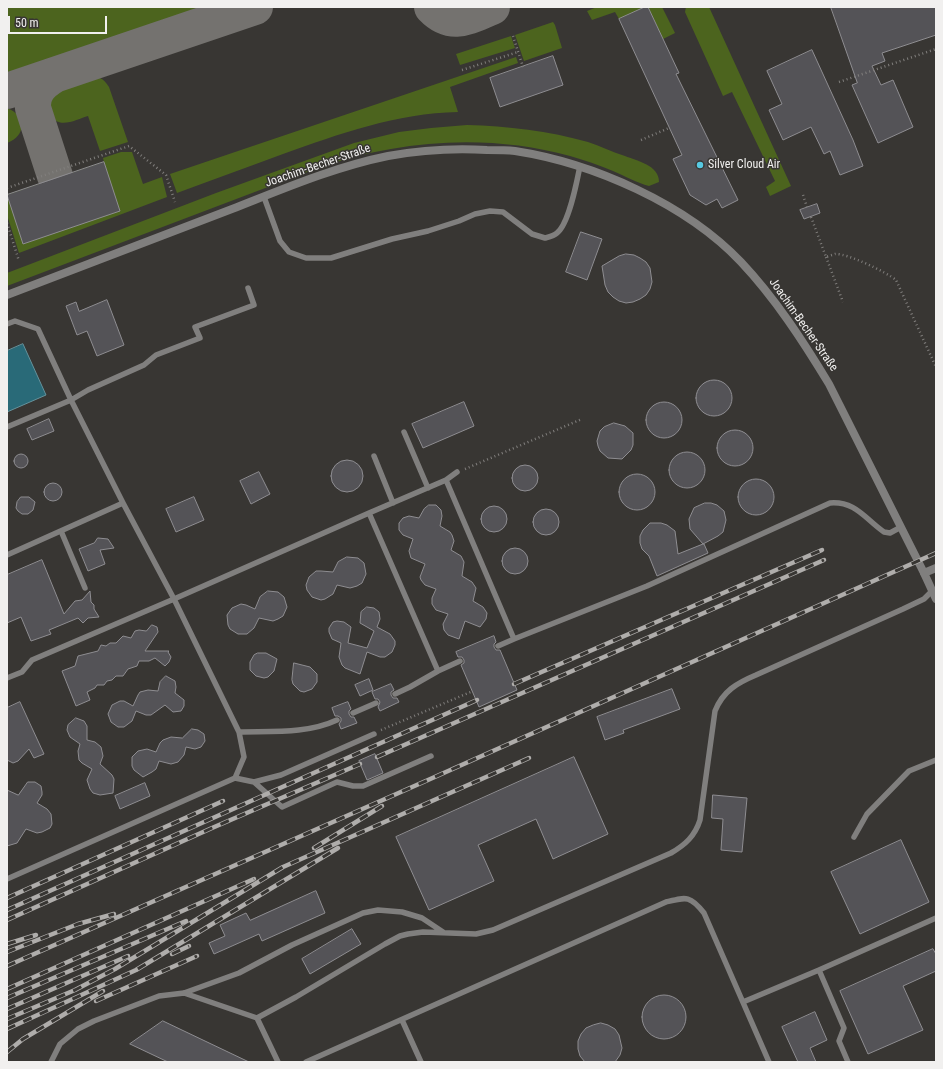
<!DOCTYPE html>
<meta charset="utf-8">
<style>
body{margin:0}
#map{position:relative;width:943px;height:1069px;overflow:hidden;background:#383633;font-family:"Roboto Condensed",sans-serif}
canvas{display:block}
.frame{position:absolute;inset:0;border:8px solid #f1f0ef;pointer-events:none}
.scale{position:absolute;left:8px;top:16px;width:99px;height:18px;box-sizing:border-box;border:2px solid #f1f0ef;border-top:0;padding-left:5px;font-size:12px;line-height:14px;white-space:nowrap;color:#f1f0ef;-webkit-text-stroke:3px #383633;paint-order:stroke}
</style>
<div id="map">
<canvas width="943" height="1069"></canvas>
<div class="frame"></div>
<div class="scale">50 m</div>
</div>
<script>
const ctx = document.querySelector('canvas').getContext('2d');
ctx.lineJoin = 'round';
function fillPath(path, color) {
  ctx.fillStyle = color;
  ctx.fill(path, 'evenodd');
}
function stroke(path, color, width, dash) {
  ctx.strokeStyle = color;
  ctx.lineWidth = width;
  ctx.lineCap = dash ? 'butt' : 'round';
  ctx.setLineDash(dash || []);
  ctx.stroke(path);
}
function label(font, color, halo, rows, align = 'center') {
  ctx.font = font + ' "Roboto Condensed",sans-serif';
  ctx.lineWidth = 3;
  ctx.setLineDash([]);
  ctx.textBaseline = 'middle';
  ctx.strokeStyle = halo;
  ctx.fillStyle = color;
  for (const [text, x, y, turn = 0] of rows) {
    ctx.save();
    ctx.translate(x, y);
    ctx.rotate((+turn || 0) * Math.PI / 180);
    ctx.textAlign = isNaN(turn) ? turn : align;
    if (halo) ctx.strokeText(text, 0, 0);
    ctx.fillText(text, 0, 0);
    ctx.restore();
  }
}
fillPath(new Path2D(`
 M7,7h214l-214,73z
 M597,7h48l-26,12 -4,-7 -23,8 -5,-9z
 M648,7h14l13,26 -12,6z
 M686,7h23l82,179 -21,10 -4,-9 9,-6 -43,-89 -9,4 -38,-84z
 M553,22l2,3 7,23 -38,13 -9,-26z
 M511,36l4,12 -55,17 -4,-11z
 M516,57l2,6 -68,24 8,25c-61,1 -119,22 -175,42 -35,13 -71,26 -106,39l-7,-19z
 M86,75c11,1 17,2 23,12l19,55 -28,9 -12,-35c-10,3 -28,13 -36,1 -3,-3 -4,-10 -6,-15 6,-17 25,-21 40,-27z
 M7,108c19,7 20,28 0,35z
 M467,125c40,1 82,6 121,17 12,4 24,10 37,14 12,5 34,9 34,26l-10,4c-12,-3 -24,-10 -36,-15 -14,-6 -29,-11 -43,-15 -83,-23 -172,-16 -252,12l-311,118v-13l209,-80 138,-50 45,-11 32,-4z
 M121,152h11l11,32 19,-7 5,20 -148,56 -12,-38v-20l97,-33 -1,-4z`), '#4c641e');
const water = new Path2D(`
 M23,344l23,51 -39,17v-61z`);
fillPath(water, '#296a78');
stroke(water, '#65929c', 1);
stroke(new Path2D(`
 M432,7c20,21 37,9 60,0
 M53,76c-13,8 -21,17 -20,32l22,68
 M7,91l248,-84`), '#74726f', 36);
const building = new Path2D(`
 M645,7h3l31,66 -3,1 62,126 -16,8 -5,-9 -11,6 -16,-10 -17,-36 9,-4 -63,-136z
 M831,7h105v28l-54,18 3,8 -13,5 9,19 12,-5 20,47 -35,16 -26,-58 5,-2z
 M812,50l41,90 10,26 -23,9 -10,-24 -6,3 -13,-27 -28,13 -14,-30 13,-6 -15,-33z
 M553,56l10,29 -63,22 -10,-29z
 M104,162l16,49 -97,33 -16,-49z
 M817,204l3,9 -16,6 -4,-9z
 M581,232l21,7 -15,41 -21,-8z
 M626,254l8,1 6,3 6,4 4,6 2,14 -2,7 -4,6 -6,4 -7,3 -7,1 -7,-2 -6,-4 -5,-5 -3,-7 -3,-19 17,-10z
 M107,300l17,45 -27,11 -10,-25 -10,4 -11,-29 10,-4 3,9z
 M696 398a18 18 0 1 1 36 0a18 18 0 1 1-36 0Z
 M646 420a18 18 0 1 1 36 0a18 18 0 1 1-36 0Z
 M464,402l10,24 -51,22 -11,-24z
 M49,419l5,12 -22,9 -5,-11z
 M614,423l11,3 8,7v12l-2,5 -9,9 -14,-1 -8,-7 -2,-5 -1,-5 3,-10 4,-4z
 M717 448a18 18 0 1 1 36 0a18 18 0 1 1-36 0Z
 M669 470a18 18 0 1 1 36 0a18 18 0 1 1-36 0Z
 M14 461a7 7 0 1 1 14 0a7 7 0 1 1-14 0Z
 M331 476a16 16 0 1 1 32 0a16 16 0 1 1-32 0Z
 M512 478a13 13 0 1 1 26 0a13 13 0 1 1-26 0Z
 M259,472l11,22 -19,10 -11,-23z
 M619 492a18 18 0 1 1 36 0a18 18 0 1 1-36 0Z
 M738 497a18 18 0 1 1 36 0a18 18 0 1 1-36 0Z
 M44 492a9 9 0 1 1 18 0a9 9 0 1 1-18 0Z
 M21,497h8l6,5 -2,8 -5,4h-6l-4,-3 -2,-3 1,-6z
 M194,497l10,23 -28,12 -10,-23z
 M705,503h6l6,2 7,6 2,9 -3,12 -5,4 -15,8h1l4,9 -51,23 -8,-20 -7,-7 -2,-6v-7l3,-6 7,-7h11l6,2 8,6 3,23 25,-10 -13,-15 -1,-10 5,-11z
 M429,505h7l5,5 1,6 -2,10 10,6 2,3 2,6 -3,9 10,6 3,6 -2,14 10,6 4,6 -3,13 10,6 4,6 -1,6 -6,8 -15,-6 -6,18 -11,-4 -4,-5 -1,-6 5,-10 -12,-4 -4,-6v-6l4,-9 -11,-4 -4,-5 -1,-3 5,-13 -14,-6 -2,-7 4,-12 -10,-4 -4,-5v-7l4,-5 6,-2 10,2 5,-9z
 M481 519a13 13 0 1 1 26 0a13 13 0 1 1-26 0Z
 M533 522a13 13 0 1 1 26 0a13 13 0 1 1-26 0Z
 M98,538l10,1 6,9 -14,2 5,14 -17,7 -9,-22 15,-6z
 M502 561a13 13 0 1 1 26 0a13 13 0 1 1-26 0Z
 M347,557l11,1 6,5 2,11 -4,9 -5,3 -7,2 -13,-3 -4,9 -8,5 -4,1 -9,-3 -5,-7 -1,-5 3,-8 7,-6h5l12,1 5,-10z
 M42,560l22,54 11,-13 7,-1 8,-9 1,11 3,3v4l5,8 -11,1 -5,5 -5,-5 -29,12 2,4 -20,7 -10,-24 -14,6v-48z
 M268,591l10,1 6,5 3,10 -4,9 -5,3 -5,2 -14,-3 -5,10 -7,6h-9l-8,-5 -2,-4 -1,-10 5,-7 9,-4 5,1 9,4 5,-12z
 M367,607l7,1 5,4 1,7 -3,8 13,7 5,7v4l-3,7 -7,5h-5l-13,-5 -7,22 -15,-6 -3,-3 -3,-8 2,-14 -9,-4 -3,-7v-4l4,-6 4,-1 7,1 7,5 -3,16 19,5 7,-17 -14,-8 1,-11z
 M152,625l5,2 1,5 -13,19h24l-1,1 3,5 -2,5 -4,4 -10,-8 -6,3h-10l-2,5 -9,3 -5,7h-7l-4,4 -5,1 -3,4h-7l-2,3 -8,4 3,8 -14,6 -14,-35 13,-5 3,-10 20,-5 3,-6 5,1 4,-3h6l7,-7 8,2 4,-7 4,-1 7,1z
 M494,636l2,6 -2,2v3l2,3h4l17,40 -38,17 -18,-42 3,-2v-3l-2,-3h-4l-2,-5z
 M258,653h8l11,6 -3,12 -6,6 -4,1 -8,-2 -6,-6v-8l4,-7z
 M294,663l16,4 7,7v8l-5,7 -8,3 -4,-1 -7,-7 -1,-4z
 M166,676l9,5 1,6 -1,6 9,7v6l-3,5 -8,1 -8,-7 -14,10h-5l-10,-4 -4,10 -8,6h-6l-7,-5 -3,-8 4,-9 8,-4h4l9,5 5,-11 2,-3 8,-2 10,1 2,-9z
 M369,679l4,11 -13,6 -5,-11z
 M391,684l3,6 -3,2v3l2,3h4l2,4 -19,9 -2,-4 2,-5 -2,-3h-3l-3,-7z
 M672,689l8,20 -57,21 1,3 -19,7 -8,-23z
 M20,702l24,52 -10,4 -5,-9 -11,12 -5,2 -6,-3v-52z
 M348,702l3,7 -2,2v3l2,3h3l3,6 -16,6 -2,-5 2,-3v-3l-3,-2h-3l-3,-8z
 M76,718l8,3 3,5v14l8,2 6,5 2,9 -3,8 12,11 2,4 -1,14 -13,2 -7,-2 -3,-4 -3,-9 5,-11 -10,-6 -3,-3 -1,-9 2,-7 -10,-7 -3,-7 1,-5z
 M192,729l6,1 6,4 1,7 -4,6 -6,2 -9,-2 -2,8 -6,7 -7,2 -12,-3 -3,8 -4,3 -9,5 -9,-7 -2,-4v-9l6,-6 9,-2 9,3 4,-9 3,-3 8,-3 11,1z
 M375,754l8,19 -16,7 -8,-19z
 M574,757l34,77 -55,25 -17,-40 -58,26 16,36 -65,29 -33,-73z
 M28,782h7l6,4 1,6v3l-5,8 10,6 4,5 1,10 -2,4 -8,4 -5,1 -11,-4 -9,14 -10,3v-56l11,5z
 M145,783l5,13 -30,13 -5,-13z
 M713,795l34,3 -5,54 -21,-2 2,-31 -11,-1z
 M901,840l28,62 -69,32 -29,-62z
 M316,891l9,22 -63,28 -3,-7 -45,20 -5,-11 16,-7 -5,-11 26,-12 4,7z
 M352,929l9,15 -51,30 -8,-15z
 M933,949l3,5v17l-33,15 20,44 -55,24 -28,-63z
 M642 1017a22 22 0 1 1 44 0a22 22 0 1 1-44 0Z
 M815,1012l12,28 -17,8 6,14h-18l-16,-35z
 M163,1021l86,41h-81l-38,-18z
 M601,1023l7,2 7,4 4,6 3,13 -2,7 -5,7h-30l-5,-6 -2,-7v-8l3,-7 5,-6 7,-3z`);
fillPath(building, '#545357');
stroke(building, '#8e8d91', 1);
stroke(new Path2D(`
 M513,36l10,31
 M462,70l56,-18
 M839,82l97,-33
 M641,140l28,-12
 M7,188l122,-42 37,29 9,27
 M803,195l4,12
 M811,217l15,40c3,-1 6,-2 9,-3 12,-1 51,18 61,26l40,87
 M7,223l12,38
 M826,257l17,45
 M465,469l117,-50
 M381,730l92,-39`), '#817f7d', 2.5, [1, 3]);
stroke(new Path2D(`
 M264,197l16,44 9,11 17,6h25l61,-19 36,-8 31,-10 16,-7 15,-3 13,1 29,22 13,4c4,-1 9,-2 12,-5 12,-9 20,-52 23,-67
 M7,324l8,-3 23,8 33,71 52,103 51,96 65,133 5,25 -9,21 -228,101
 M7,427l64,-27 17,-10 56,-25 12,-10 44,-17 -5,-11 59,-22 -6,-17
 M404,432l24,56
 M374,456l19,47
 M446,480l11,-8
 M369,513l77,-33 68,159 -16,7
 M61,531l24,57
 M7,555l116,-52
 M514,639l133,-53 183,-83c26,-2 35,16 54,29l6,1 11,-6
 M438,671l22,-10
 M7,678l15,-6 10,-12 142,-61 195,-86 69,158 -28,16 -15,7
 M353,713l23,-10
 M239,732c33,-1 68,2 98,-12
 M235,778l19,4 27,-7 93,-41
 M254,782l28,25 55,-25 16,4h10l68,-30
 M854,837l13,-23 42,-43 27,-11
 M184,993l73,25 21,44
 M743,1002l76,-32
 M257,1018l39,-21 89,-53 15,-8 8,-2 15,-2 53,2 17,-4 178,-77c14,-8 24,-17 29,-33l15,-109c8,-20 22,-28 41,-36l147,-66 21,-10 8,-8
 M402,1020l19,42
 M51,1062l9,-18 18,-15 16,-8 65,-25 25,-3 55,-20 53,-28 71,-32 15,-3 24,2 20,6 21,14
 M306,1062l360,-160c20,-5 24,-7 38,11l65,149
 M848,1062l-9,-21 5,-13 -25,-58 117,-52`), '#807f7e', 5.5);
stroke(new Path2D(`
 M7,295c75,-29 150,-58 225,-86 51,-20 102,-42 156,-53 33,-6 66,-8 99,-6 9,0 19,0 28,1 78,12 171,53 226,111 34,36 62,79 88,122l95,189`), '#807f7e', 8);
stroke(new Path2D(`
 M936,568l-12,5 12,26`), '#807f7e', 8);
const rail = new Path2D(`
 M514,684l308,-134
 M377,757l447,-197
 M314,848l68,-42
 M7,898l216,-97
 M7,910l470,-210
 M7,920l205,-92 148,-64
 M7,944l29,-9
 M7,952l71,-28 36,-10
 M172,954l17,-8
 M7,966l421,-186 508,-227
 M7,989l247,-110
 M7,998l179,-77
 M96,1001l101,-45
 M7,1009l121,-53
 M7,1019l68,-29 40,-21 168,-102 246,-109
 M7,1029l129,-59 202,-122
 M7,1052l16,-13 80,-48`);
stroke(rail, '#afadab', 4.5);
stroke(rail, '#383633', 3, [9]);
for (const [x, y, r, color] of [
 [700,165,4,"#57c9e2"]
]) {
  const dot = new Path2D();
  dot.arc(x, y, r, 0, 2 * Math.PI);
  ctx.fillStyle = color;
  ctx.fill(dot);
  stroke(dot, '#383633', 1.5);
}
label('12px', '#f1f0ef', '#383633', [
 ["Silver Cloud Air",708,165]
], 'left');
label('12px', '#f1f0ef', '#383633', [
 ["Joachim-Becher-Straße",318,166,-19],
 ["Joachim-Becher-Straße",803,325,55]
]);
</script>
